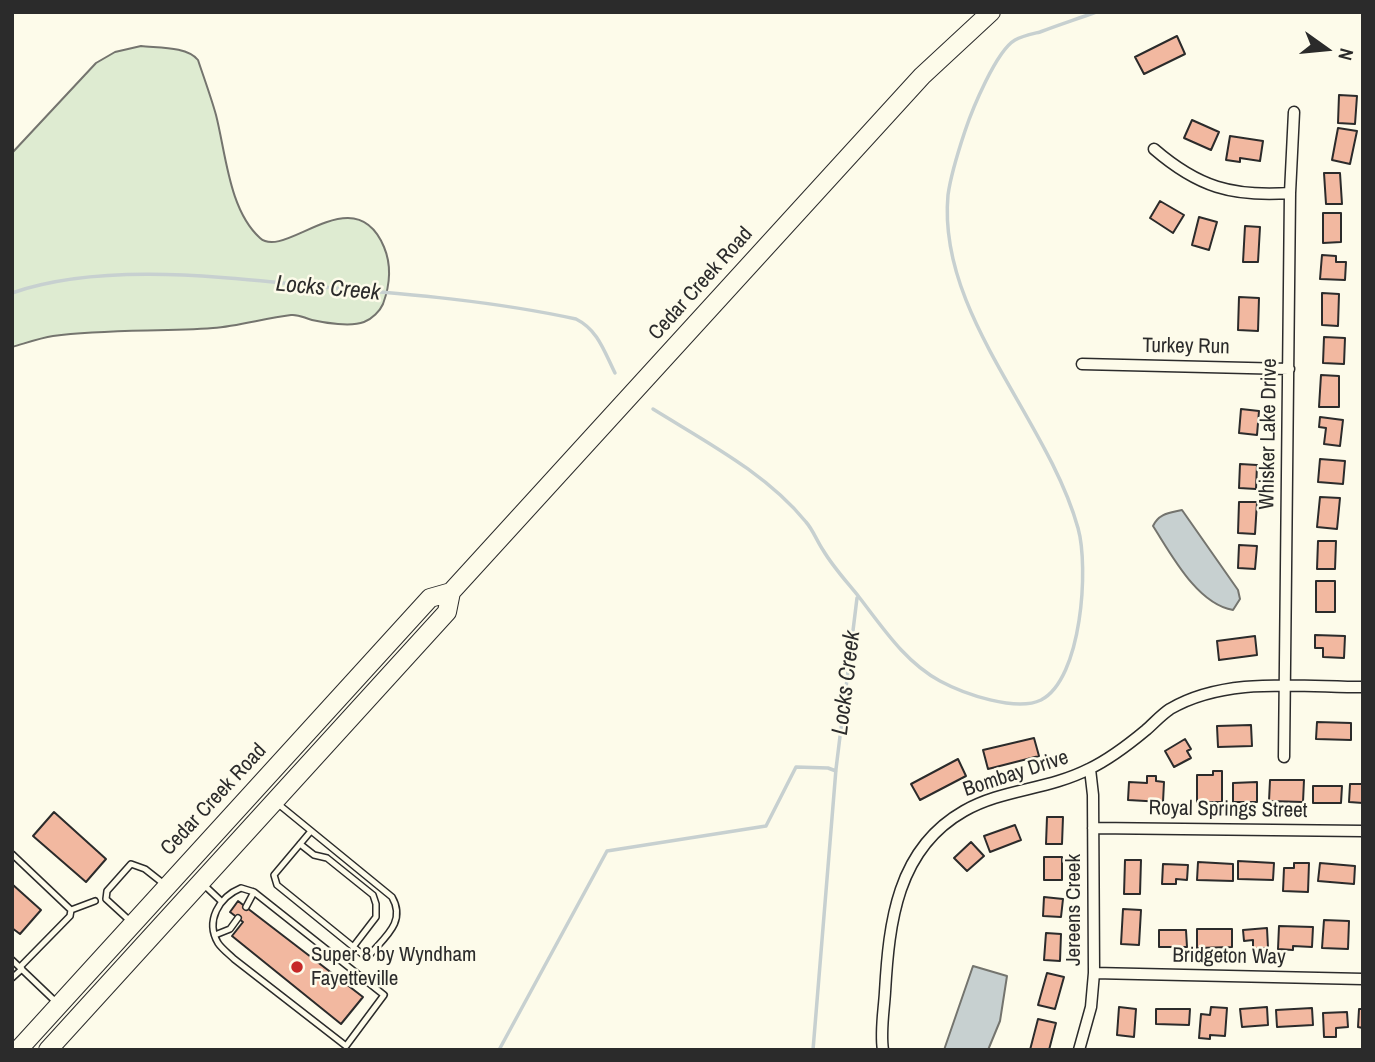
<!DOCTYPE html>
<style>
body{margin:0}
#map{position:relative;width:1375px;height:1062px;overflow:hidden;background:#fdfbea;font-family:"Archivo Narrow",sans-serif}
canvas{display:block}
.frame{position:absolute;inset:0;border:14px solid #2b2b2b;pointer-events:none}
.north{position:absolute;left:1291px;top:14px;width:70px;height:70px;-webkit-text-stroke:5px #fdfbea;paint-order:stroke;rotate:105deg;font-size:19px;font-weight:700;line-height:28px;text-align:center;color:#2b2b2b}
.north::after{content:'';display:block;margin:auto;width:24px;height:32px;background:#2b2b2b;clip-path:polygon(50% 0,100% 100%,50% 72%,0 100%)}
</style>
<div id="map">
<canvas width="1375" height="1062"></canvas>
<div class="frame"></div>
<div class="north">N</div>
</div>
<script>
const ctx = document.querySelector('canvas').getContext('2d');
ctx.lineJoin = 'round';
function fillPath(path, color) {
  ctx.fillStyle = color;
  ctx.fill(path, 'evenodd');
}
function stroke(path, color, width, dash) {
  ctx.strokeStyle = color;
  ctx.lineWidth = width;
  ctx.lineCap = dash ? 'butt' : 'round';
  ctx.setLineDash(dash || []);
  ctx.stroke(path);
}
function label(font, color, halo, rows, align = 'center') {
  ctx.font = font + ' "Archivo Narrow",sans-serif';
  ctx.lineWidth = 5;
  ctx.setLineDash([]);
  ctx.textBaseline = 'middle';
  ctx.strokeStyle = halo;
  ctx.fillStyle = color;
  for (const [text, x, y, turn = 0] of rows) {
    ctx.save();
    ctx.translate(x, y);
    ctx.rotate((+turn || 0) * Math.PI / 180);
    ctx.textAlign = isNaN(turn) ? turn : align;
    if (halo) ctx.strokeText(text, 0, 0);
    ctx.fillText(text, 0, 0);
    ctx.restore();
  }
}
const green = new Path2D(`
 M141,46c16,2 46,0 57,14 6,18 13,37 18,55 10,39 13,95 44,123 25,23 94,-62 124,9 8,19 6,38 -1,57 -3,7 -11,15 -19,18 -13,5 -39,1 -52,-2 -8,-2 -13,-6 -21,-5 -26,3 -52,11 -78,13 -53,4 -107,1 -160,8 -13,2 -27,7 -41,11v-194l84,-90 19,-11z`);
fillPath(green, '#deebd1');
stroke(green, '#74746e', 2);
const water = new Path2D(`
 M1182,510l56,80 2,9 -7,11c-36,-6 -62,-56 -80,-84 6,-13 17,-13 29,-16z
 M973,966l34,10 -7,45 -12,29h-44z`);
fillPath(water, '#c7d0d0');
stroke(water, '#74746e', 2);
stroke(new Path2D(`
 M12,293c93,-32 215,-15 311,-6 85,7 170,14 253,32 22,11 28,32 39,54
 M653,409c53,33 113,64 153,113 7,8 11,19 17,28 10,17 24,32 36,47 24,31 46,65 81,84 24,13 76,31 101,19 41,-21 48,-133 37,-172 -31,-111 -141,-214 -130,-333 3,-22 10,-43 17,-64 7,-21 31,-80 50,-91 7,-4 17,-6 25,-8 18,-7 37,-13 56,-20
 M499,1050l108,-199 159,-25 30,-59 32,1 8,3
 M813,1050l23,-281 21,-171`), '#c7d0d0', 3.5);
const building = new Path2D(`
 M1177,36l8,18 -41,20 -9,-17z
 M1339,95l18,1 -2,28 -17,-1z
 M1192,120l27,12 -8,18 -27,-12z
 M1338,128l19,3 -7,33 -18,-4z
 M1230,136l33,5 -3,20 -20,-3v4l-14,-2z
 M1324,173h16l2,31h-16z
 M1160,201l24,14 -11,18 -23,-15z
 M1323,213h18v29l-18,1z
 M1199,217l18,5 -8,28 -17,-5z
 M1245,226l15,1 -2,35h-15z
 M1322,255l14,1v6h10l-1,18 -25,-1z
 M1322,293l17,1 -1,32 -16,-1z
 M1239,297l20,1 -1,33 -20,-1z
 M1324,337l21,1 -1,26 -21,-1z
 M1321,375l18,1v31h-20z
 M1241,409l18,2 -2,24 -18,-2z
 M1320,417l23,3 -3,26 -16,-2 2,-16 -7,-1z
 M1320,459l25,2 -2,23 -25,-2z
 M1240,464l17,1 -1,24 -17,-1z
 M1320,497l20,1 -3,31 -20,-2z
 M1239,502h18l-2,32 -17,-1z
 M1318,541h18l-1,28h-18z
 M1239,545l18,1 -2,23 -17,-1z
 M1316,581h19v31h-19z
 M1315,635l30,1 -1,22 -21,-1v-9h-8z
 M1255,636l2,19 -38,5 -2,-19z
 M1317,722l34,1v17l-35,-1z
 M1251,725l1,21 -34,1 -1,-21z
 M1034,738l5,18 -51,13 -5,-19z
 M1185,739l6,10 -4,2 4,7 -17,9 -9,-16z
 M958,759l8,17 -46,24 -9,-16z
 M1213,771h9v31h-25v-27h16z
 M1147,776h9v5l8,1 -1,20 -35,-2 1,-18 18,1z
 M1270,780h34l-1,22 -34,-1z
 M1257,782v20h-24v-19z
 M1350,784h13v19l-14,-1z
 M1313,786h29l-1,17h-28z
 M54,812l52,47 -20,23 -53,-46z
 M1047,817h16l-1,27h-16z
 M1015,825l6,15 -31,12 -6,-16z
 M971,842l13,14 -17,15 -13,-13z
 M1044,857h18v23h-18z
 M1125,860h16l-1,34h-16z
 M1238,861l36,2 -1,17 -35,-1z
 M1198,862l35,2v17l-36,-1z
 M1294,863h15l-1,29 -25,-1 1,-23h10z
 M1320,863l35,3 -1,18 -36,-3z
 M1163,864l25,1 -1,15 -11,-1v5h-14z
 M12,884l29,26 -21,24 -8,-6z
 M1044,897l19,2 -2,18 -18,-1z
 M238,901l125,96 -22,27 -109,-88 11,-14 -13,-10z
 M1123,909l18,1 -2,35 -18,-1z
 M1324,920l25,1 -1,28 -26,-1z
 M1279,926l34,1 -1,20 -19,-1v4l-15,-1z
 M1267,928l1,20 -15,1v-9l-9,1 -1,-11z
 M1197,929h35v18l-35,1z
 M1159,930h27l1,17h-28z
 M1046,933l15,1 -1,27 -16,-1z
 M1047,973l17,4 -9,32 -17,-4z
 M1119,1007l17,2 -2,28 -17,-2z
 M1211,1007l16,1 -2,28 -15,-1v4l-11,-1 2,-24 9,1z
 M1267,1007l1,18 -26,2 -2,-18z
 M1312,1008l1,17 -36,2 -1,-17z
 M1156,1009h34l-1,16 -33,-1z
 M1359,1009h4v19l-5,-1z
 M1347,1012l1,15 -12,1v9h-12l-1,-24z
 M1038,1019l18,4 -7,27h-19z`);
fillPath(building, '#f2b8a0');
stroke(building, '#2b2b2b', 2);
const service = new Path2D(`
 M277,803l115,94c15,26 -9,41 -25,61l-90,-73 -3,-10 37,-44
 M300,844l14,11 13,3 46,37 3,9v13l-23,30
 M12,854l59,56 -1,6 -50,51
 M203,884l18,17
 M241,888l13,4 130,103 -38,51 -112,-87c-5,-5 -12,-10 -16,-16 -13,-22 1,-46 23,-55z
 M246,907l8,-15
 M71,910l24,-9
 M130,921l-24,-22 1,-8 24,-27 14,5 19,15
 M215,935l15,-6 8,-11
 M12,960l45,43
 M12,978l10,-9`);
const minor = new Path2D(`
 M1154,149c44,38 78,48 136,44
 M1082,364l207,5
 M1284,757l6,-564 4,-81
 M1093,828l270,3
 M1094,973l269,6
 M883,1050c-3,-18 1,-40 2,-58 4,-70 12,-143 79,-181 38,-22 84,-21 125,-42 21,-10 39,-24 57,-39 8,-7 15,-15 24,-21 56,-33 131,-22 193,-22
 M1079,1050l12,-43 3,-34 -1,-178 -3,-26`);
const primary = new Path2D(`
 M18,1050l412,-452 21,-6
 M48,1050l399,-438 4,-20 471,-516 69,-64`);
stroke(service, '#2b2b2b', 8);
stroke(minor, '#2b2b2b', 13);
stroke(primary, '#2b2b2b', 20);
stroke(service, '#fdfbea', 5);
stroke(minor, '#fdfbea', 10);
stroke(primary, '#fdfbea', 18);
for (const [x, y, r, color] of [
 [297,967,7,"#c62828"]
]) {
  const dot = new Path2D();
  dot.arc(x, y, r, 0, 2 * Math.PI);
  ctx.fillStyle = color;
  ctx.fill(dot);
  stroke(dot, '#fdfbea', 2.5);
}
label('21px', '#2b2b2b', '#fdfbea', [
 ["Cedar Creek Road",701,284,-48],
 ["Turkey Run",1186,347,1],
 ["Whisker Lake Drive",1269,434,-89],
 ["Bombay Drive",1016,774,-18],
 ["Cedar Creek Road",214,800,-47],
 ["Royal Springs Street",1228,810,1],
 ["Jereens Creek",1074,910,-90],
 ["Bridgeton Way",1229,957,1]
]);
label('21px', '#2b2b2b', '#fdfbea', [
 ["Super 8 by Wyndham",311,955],
 ["Fayetteville",311,979]
], 'left');
label('italic 23px', '#2b2b2b', '#fdfbea', [
 ["Locks Creek",328,289,5],
 ["Locks Creek",847,683,-83]
]);
</script>
